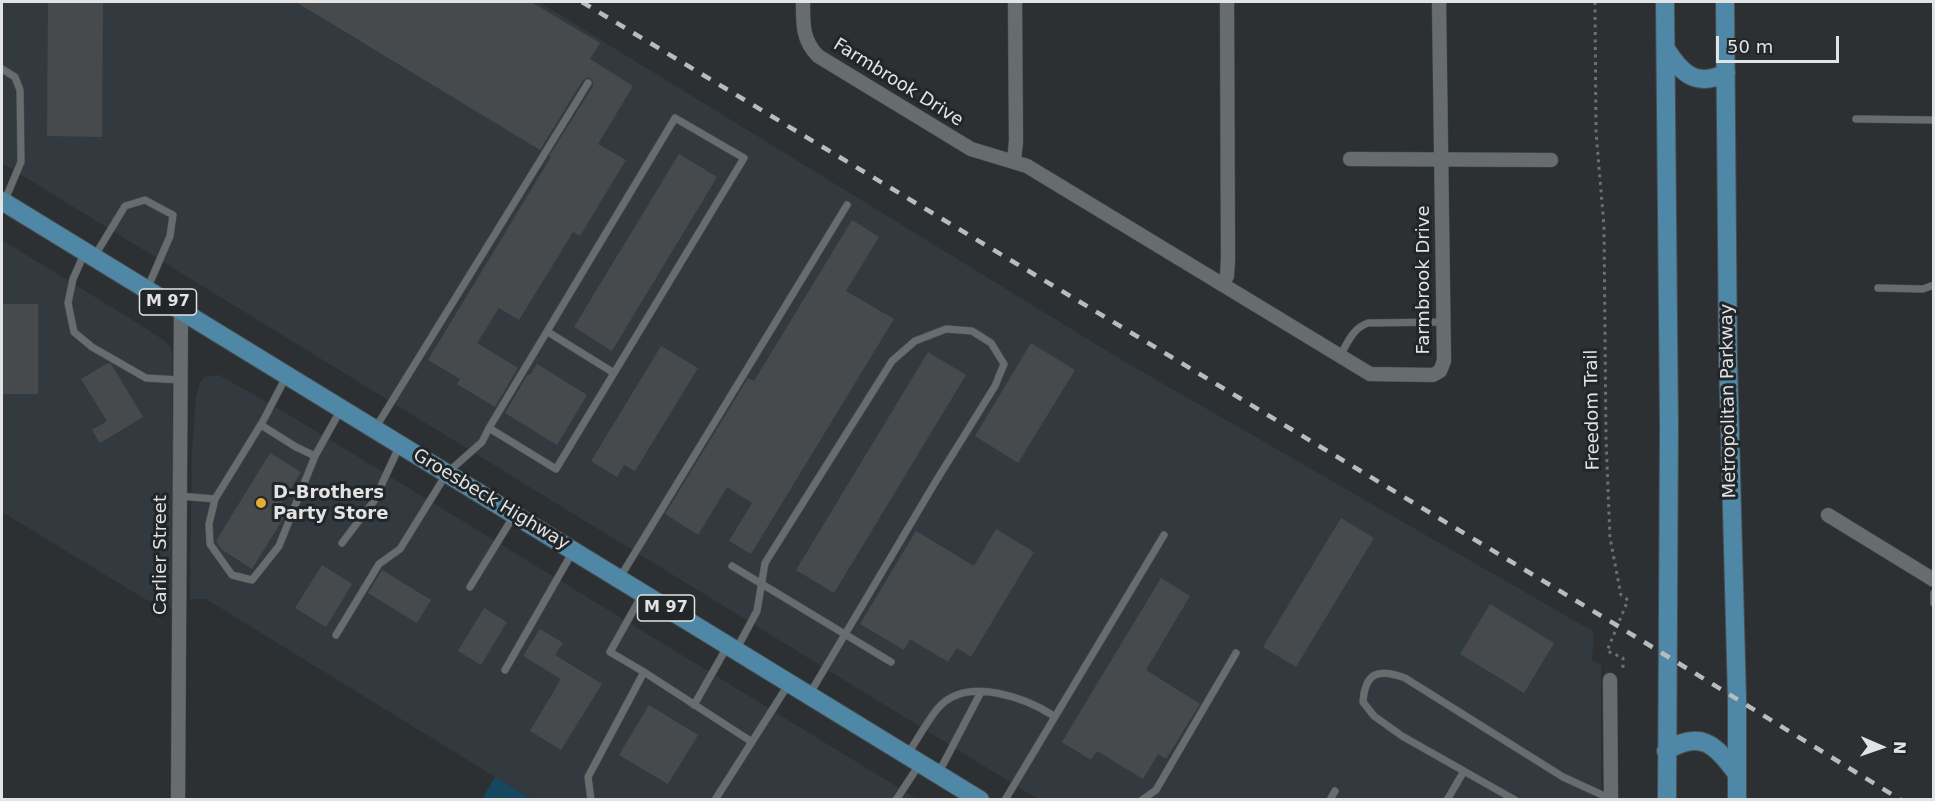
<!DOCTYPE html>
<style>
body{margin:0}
#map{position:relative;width:1935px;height:801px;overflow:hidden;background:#2c3032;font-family:"DejaVu Sans",sans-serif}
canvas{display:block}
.frame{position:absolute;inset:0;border:3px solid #e1e3e4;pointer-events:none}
.north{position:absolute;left:1851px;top:717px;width:60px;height:60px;-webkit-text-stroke:4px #222628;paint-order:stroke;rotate:92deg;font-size:16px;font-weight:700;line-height:24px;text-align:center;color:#e1e3e4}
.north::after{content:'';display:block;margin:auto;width:21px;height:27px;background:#e1e3e4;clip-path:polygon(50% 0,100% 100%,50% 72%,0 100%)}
.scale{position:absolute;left:1716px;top:36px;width:123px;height:27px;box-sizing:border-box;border:3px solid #e1e3e4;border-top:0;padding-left:8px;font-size:18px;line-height:21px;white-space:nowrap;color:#e1e3e4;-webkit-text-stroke:4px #222628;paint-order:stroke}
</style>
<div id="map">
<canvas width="1935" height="801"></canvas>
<div class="frame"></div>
<div class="north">N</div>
<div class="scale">50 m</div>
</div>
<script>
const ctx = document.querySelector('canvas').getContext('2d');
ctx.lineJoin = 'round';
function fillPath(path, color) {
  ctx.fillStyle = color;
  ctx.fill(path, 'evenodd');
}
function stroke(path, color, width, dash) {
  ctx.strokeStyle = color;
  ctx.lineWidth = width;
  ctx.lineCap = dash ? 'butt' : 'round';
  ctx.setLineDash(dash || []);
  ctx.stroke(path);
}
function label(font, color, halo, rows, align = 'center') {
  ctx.font = font + ' "DejaVu Sans",sans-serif';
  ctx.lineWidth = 6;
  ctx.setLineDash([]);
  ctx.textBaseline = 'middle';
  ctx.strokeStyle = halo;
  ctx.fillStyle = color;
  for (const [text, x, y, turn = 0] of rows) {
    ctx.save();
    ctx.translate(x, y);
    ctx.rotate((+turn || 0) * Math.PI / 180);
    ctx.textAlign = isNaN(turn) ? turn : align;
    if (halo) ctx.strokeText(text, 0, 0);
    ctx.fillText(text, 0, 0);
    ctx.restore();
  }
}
fillPath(new Path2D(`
 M2,2h537l576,354 479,276 -2,28 9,5v134h-563l-1036,-636z
 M2,240l145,89 19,13 6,7 2,261 -29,-11 -143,-87z
 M219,375l72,41 626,383h-386l-325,-200h-16l2,-147 4,-54 4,-15 4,-5 4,-2z`), '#323a40');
fillPath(new Path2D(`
 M495,777l36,22h-49z`), '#17475f');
fillPath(new Path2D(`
 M48,2h55l-1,135 -55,-1z
 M296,2h235l69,41 -10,16 43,27 -35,58 28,16 -46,76 -7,-4 -54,88 -20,-12 -22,35 41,25 -23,39 -38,-23 3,-5 -32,-19 123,-203 -2,-1 44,-70v-5l-4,-4 -6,3 -43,70z
 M679,154l38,23 -105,174 -38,-24z
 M852,220l27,17 -33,54 48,28 -143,235 -22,-13 23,-38 -25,-16 -29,48 -33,-21 83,-136 6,3z
 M2,304h36v90h-36z
 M1031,343l44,27 -57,93 -43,-27z
 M661,346l37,22 -63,103 -11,-6 -7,12 -26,-16z
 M928,352l38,23 -132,218 -38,-23z
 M108,363l3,1 32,53 -43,26 -8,-13 15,-9 -26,-42z
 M537,364l50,31 -30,50 -52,-32 23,-39 2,1z
 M270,453l31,19 -25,40 8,5 -32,52 -31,-20 -5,-8z
 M1341,518l33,20 -78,129 -33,-20z
 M996,529l38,23 -63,105 -14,-9 -9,14 -38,-23 -6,11 -44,-26 56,-93 58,35z
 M322,565l30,19 -26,43 -31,-19z
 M382,570l49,30 -14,23 -49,-30z
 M1161,578l29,18 -44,74 54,34 -34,55 -8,-5 -15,25 -46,-28 -6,9 -29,-18z
 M1490,604l64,39 -30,50 -64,-39z
 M484,608l23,14 -26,43 -23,-14z
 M540,629l23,14 -8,12 47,29 -41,66 -31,-19 31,-52 -38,-23z
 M649,705l49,30 -30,49 -49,-29z`), '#464a4d');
const service = new Path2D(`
 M2,69l13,8 5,13 1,72 -16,38
 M1856,119l78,1
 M84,254l-11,25 -5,24 6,29 18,15 54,31 34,2
 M94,257l31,-51 20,-6 28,15 -3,21 -22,51
 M1878,288l45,1 11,-4
 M548,332l66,41
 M1340,356c8,-14 13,-28 28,-33l76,-1
 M287,375l-24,46 -48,78 -6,25 1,20 22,31 20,5 27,-34 36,-90 25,-45
 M261,425l35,22 19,9
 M376,427l212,-344
 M180,496l35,3
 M342,543l32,-42 25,-54
 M732,566l159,96
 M619,579l228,-374
 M470,587l43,-70
 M1934,593v10
 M336,635l43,-71 21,-15 47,-76 35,-31 7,-14 186,-310 69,40 -188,311 -67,-41
 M736,650l21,-39 8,-48 127,-202 23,-20 31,-12 26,2 19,12 13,21 -9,22 -59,95 -127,214
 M505,670l67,-117
 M644,672l108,70
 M694,705l33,-58
 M907,755c9,-13 24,-41 34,-50 29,-28 85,-7 113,11
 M939,772l42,-80
 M591,800l-3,-23 56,-105 -34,-20 32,-57
 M715,800l73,-115
 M896,800l23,-35
 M1005,800l159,-265
 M1142,800l14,-10 80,-137
 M1330,800l5,-9
 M1447,800l17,-29
 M1515,800l-113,-64 -28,-20 -11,-14c2,-30 16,-34 42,-24l158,99 48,22`);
const minor = new Path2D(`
 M803,2c0,21 -1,38 15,54l153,93 56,17 343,208 63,1 7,-4 4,-10 -5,-359
 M1350,159l201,1
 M1014,161l2,-20 -1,-139
 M1222,284l5,-8 1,-17 -1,-257
 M1828,515l106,65
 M1610,680l1,120
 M178,800l3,-489`);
const primary = new Path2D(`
 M1665,2l4,423 -2,375
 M1725,2l3,358 9,339v101
 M1666,49c15,24 30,39 60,24
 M2,201l978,599
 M1666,751c35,-22 50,-6 71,23`);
stroke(service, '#4a4d4f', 8);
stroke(minor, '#4a4d4f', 15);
stroke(primary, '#4a4d4f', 20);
stroke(new Path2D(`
 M1595,2l1,130 8,94 2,213 4,99 11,57 7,5 -21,51 16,7v14`), '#6d7072', 3, [3, 4.5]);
stroke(service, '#676c6e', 7);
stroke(minor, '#676c6e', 14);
stroke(primary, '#4f88a6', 18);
stroke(new Path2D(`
 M582,2l1036,624 283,174`), '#b9bbbc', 4.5, [10, 10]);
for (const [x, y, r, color] of [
 [261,503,6,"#e2af34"]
]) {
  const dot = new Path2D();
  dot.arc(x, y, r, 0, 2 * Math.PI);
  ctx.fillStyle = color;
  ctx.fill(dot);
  stroke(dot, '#222628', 2);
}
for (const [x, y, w] of [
 [168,302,57],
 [666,608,57]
]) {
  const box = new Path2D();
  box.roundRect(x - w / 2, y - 13, w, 26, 4.5);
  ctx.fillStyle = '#222628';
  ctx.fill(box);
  stroke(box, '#e1e3e4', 1.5);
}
label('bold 16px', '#e1e3e4', null, [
 ["M 97",168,302],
 ["M 97",666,608]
]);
label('18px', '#e1e3e4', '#222628', [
 ["Farmbrook Drive",898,83,32],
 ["Farmbrook Drive",1424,280,-90],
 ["Metropolitan Parkway",1729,401,-91],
 ["Freedom Trail",1593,410,-91],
 ["Groesbeck Highway",491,500,31],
 ["Carlier Street",161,555,-90]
]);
label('bold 18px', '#e1e3e4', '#222628', [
 ["D-Brothers",273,493],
 ["Party Store",273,514]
], 'left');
</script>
